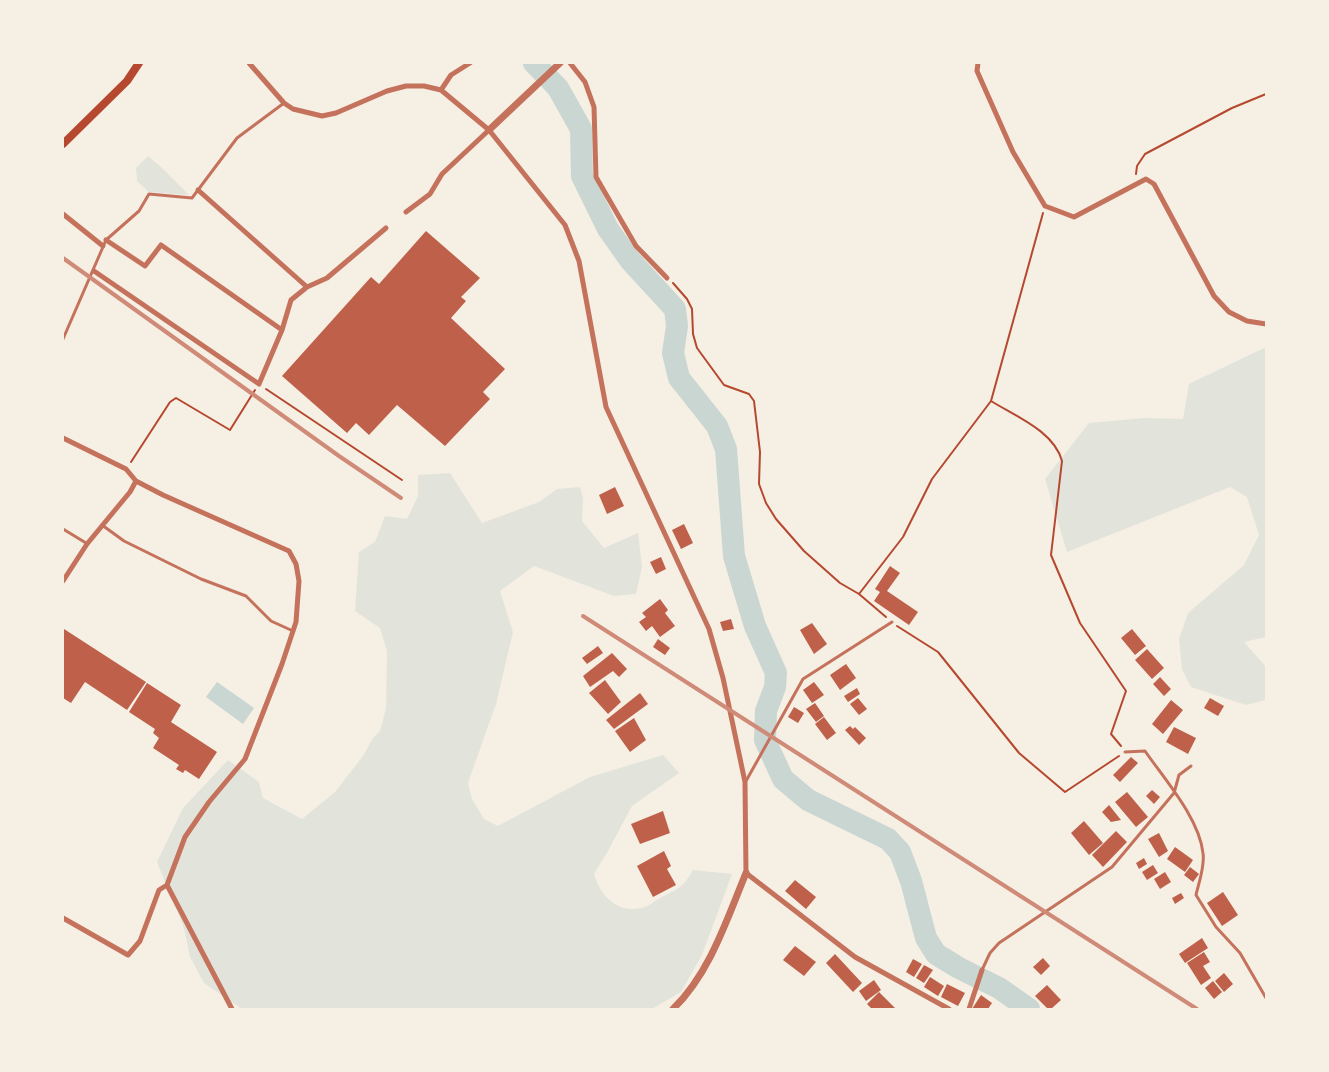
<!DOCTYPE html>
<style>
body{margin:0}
#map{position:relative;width:1329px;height:1072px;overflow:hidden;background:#f6efe4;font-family:"Titillium Web",sans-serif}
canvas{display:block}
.frame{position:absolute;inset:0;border:64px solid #f6efe4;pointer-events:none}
</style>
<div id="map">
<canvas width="1329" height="1072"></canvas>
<div class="frame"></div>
</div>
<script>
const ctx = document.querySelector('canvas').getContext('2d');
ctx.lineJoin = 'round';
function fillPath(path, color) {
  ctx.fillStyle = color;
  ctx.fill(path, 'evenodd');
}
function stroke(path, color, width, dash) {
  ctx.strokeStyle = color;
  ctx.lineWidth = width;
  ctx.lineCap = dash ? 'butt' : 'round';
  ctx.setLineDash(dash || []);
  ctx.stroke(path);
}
fillPath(new Path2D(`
 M148,156l14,12 27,27 -40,-3 -12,-11 -1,-13z
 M1266,347v290l-22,5 22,25v33l-20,5 -55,-18 -9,-18 -3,-30 9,-26 56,-48 15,-30 -12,-38 -17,-10 -163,65 -22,-73 44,-56 55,-5 39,1 6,-35z
 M450,473l32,50 57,-21 18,-13 23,-2 3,11 -1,23 22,27 34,-15 4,34 -6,27 -22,2 -80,-30 -34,25 13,41 -17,72 -28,79 4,16 12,20 14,7 92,-49 73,-22 16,18 -47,33 -24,45 -14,23c6,21 23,40 48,34 6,-1 14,-8 20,-11 18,-9 21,-10 31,-27l39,4 -30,81 -21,37 -29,17h-410l-38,-26 -14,-26 -6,-29 -27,-66 26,-54 45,-48 31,22 4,16 39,21 33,-27 28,-36 10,-18 7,-7 6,-23 1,-57 -7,-23 -25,-17 4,-59 16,-10 10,-26 22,3 11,-23v-21z`), '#e2e4dc');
fillPath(new Path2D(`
 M217,682l37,26 -11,16 -37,-27z`), '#c9d6d2');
stroke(new Path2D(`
 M534,63l24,25 23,41 1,47 26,53 22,31 45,49 2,17 -4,27 6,25 38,48 9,23 8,107 21,70 21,47 -1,14 -9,24 -1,29 18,39 25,21 80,39 12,13 11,29 15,57 10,16 23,14 40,20 30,21`), '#c9d6d2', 22);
fillPath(new Path2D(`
 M426,231l54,47 -19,19 5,4 -15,17 54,51 -22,23 7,7 -45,47 -48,-41 -28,30 -13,-12 -9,10 -65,-57 89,-99 8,7z
 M615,487l9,19 -17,8 -8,-19z
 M684,524l9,19 -12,6 -9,-19z
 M661,557l5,12 -10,5 -6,-12z
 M890,566l10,7 -13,18 31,21 -9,13 -35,-24 6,-9 -5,-3z
 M660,599l8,11 -3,3 10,13 -15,11 -8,-11 -6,5 -7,-9 7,-5 -4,-4z
 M731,619l3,10 -11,2 -3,-9z
 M812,623l15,21 -13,10 -14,-24z
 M64,629l82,53 -19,28 -42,-28 -14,21 -8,-5z
 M1132,629l14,17 -11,9 -14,-17z
 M658,639l12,9 -5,7 -12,-8z
 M598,646l5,7 -16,11 -5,-6z
 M1147,649l17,19 -12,11 -17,-19z
 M612,653l15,16 -8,8 -6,-6 -23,16 -7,-11z
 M846,664l10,14 -16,12 -10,-15z
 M1160,677l11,12 -7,7 -11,-12z
 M605,680l16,22 -13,12 -19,-21z
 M814,682l10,13 -12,8 -9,-13z
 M147,683l34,22 -10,17 46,30 -18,27 -14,-9 -2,3 -7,-4 3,-4 -26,-17 6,-10 -6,-5 2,-4 -26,-17z
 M857,688l3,6 -12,8 -4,-6z
 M640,693l8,11 -34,25 -8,-9z
 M858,698l9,11 -8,6 -9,-11z
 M1210,698l14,8 -6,10 -14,-8z
 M1171,700l12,10 -20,24 -11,-10z
 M815,703l9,13 -8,6 -10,-13z
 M794,707l10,6 -6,10 -10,-6z
 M824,717l12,16 -9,7 -12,-16z
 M634,718l12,22 -16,12 -15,-21z
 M850,726l3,3 2,-2 11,11 -7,7 -14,-15z
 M1174,727l22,11 -8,16 -22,-12z
 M1131,757l7,6 -18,19 -7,-7z
 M1152,790l8,7 -6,7 -8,-8z
 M1127,792l21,25 -12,10 -21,-25z
 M1109,805l12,15 -10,2 -9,-10z
 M663,811l7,22 -30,11 -9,-20z
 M1084,821l19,22 -14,12 -18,-22z
 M1116,831l11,11 -24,25 -11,-12z
 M1159,833l9,18 -9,6 -11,-18z
 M1175,847l18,13 -8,12 -18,-13z
 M664,851l7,15 -4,3 9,16 -23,12 -16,-31z
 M1144,858l3,6 -8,5 -3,-6z
 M1153,865l5,8 -11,7 -5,-8z
 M1190,867l9,7 -6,8 -9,-7z
 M1165,872l6,10 -11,7 -6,-10z
 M795,880l21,17 -10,12 -21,-18z
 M1223,892l15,23 -16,11 -15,-23z
 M1181,893l3,5 -9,6 -3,-6z
 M1202,938l6,10 -23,15 -6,-9z
 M795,946l21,16 -12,14 -21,-16z
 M1204,952l6,10 -7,4 8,12 -10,7 -14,-22z
 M835,954l27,29 -9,9 -27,-29z
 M1043,958l7,8 -9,9 -8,-8z
 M913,959l9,5 -8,13 -8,-5z
 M924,965l9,5 -9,13 -8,-5z
 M1224,973l9,11 -9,8 -9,-11z
 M930,977l14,9 -6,10 -14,-9z
 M874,980l7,10 -15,11 -7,-10z
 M1213,981l9,11 -8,7 -9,-11z
 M947,984l18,9 -7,13 -17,-9z
 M1047,985l14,15 -10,9h-3l-13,-13z
 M879,992l17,17h-24l-5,-5z
 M981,995l11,8 -4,6h-16z`), '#bf614a');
stroke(new Path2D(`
 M1136,174l1,-8 8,-12 87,-46 34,-14
 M673,283l14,16 5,10 1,25 4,14 27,37 25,9 5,7 6,51 -1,32 7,19 10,16 28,32 36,32 19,11 27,23
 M266,389l136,91
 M991,401c24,15 63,30 71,60l-11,94 29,68 46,68 -15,43 10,12
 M131,462l39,-60 6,-4 54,32 25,-40
 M859,594l44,-57 29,-58 59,-78 52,-188
 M897,626l41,26 81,101 46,39 54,-36`), '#b5482f', 2);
stroke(new Path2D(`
 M63,339l43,-99 33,-29 10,-17 43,4 45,-60 47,-35
 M102,525l22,16 77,38 45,17 25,25 22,10
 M63,529l23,14
 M1125,752l20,-1c20,29 54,67 58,102 2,13 -4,29 -7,42l20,32 24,26 26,45
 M746,781l57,-102 89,-57
 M982,970l8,-17 9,-10 113,-76 62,-74 5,-18 12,-9`), '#c5725c', 3);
stroke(new Path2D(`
 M249,63l35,40 9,6 29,7 14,-3 51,-22 19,-5h18l17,4 48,40 76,95 14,36 27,146 103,222 14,49 22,104 1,91 109,84 94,52
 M570,63l15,19 9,25 2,70 40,69 31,32
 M978,63l-1,8 36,81 32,54 29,11 72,-38 8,5 60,112 15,16 18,9 19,3
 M441,90l10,-15 19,-12
 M198,190l109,97
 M406,212l24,-18 12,-20 47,-44
 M63,214l40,32
 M106,240l39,26 16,-21 121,85
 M94,271l165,113 23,-54 9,-30 16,-13 20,-9 59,-50
 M63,438l63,31 10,12 27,14 126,56 7,13 3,17 -3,41 -14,42 -37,95 -36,43 -24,35 -18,48
 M63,581l24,-37 43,-52 6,-11
 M63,918l65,37 12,-14 19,-51 8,-5 65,124
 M969,1009l13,-39`), '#c5725c', 5);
stroke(new Path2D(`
 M489,130l71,-67
 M673,1009c37,-36 54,-90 73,-136`), '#c5725c', 7);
stroke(new Path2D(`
 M63,144l64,-63 12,-18`), '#b5482f', 8);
stroke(new Path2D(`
 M63,258l276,198 62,42
 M583,616l614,393`), '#cf8b77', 4);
</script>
